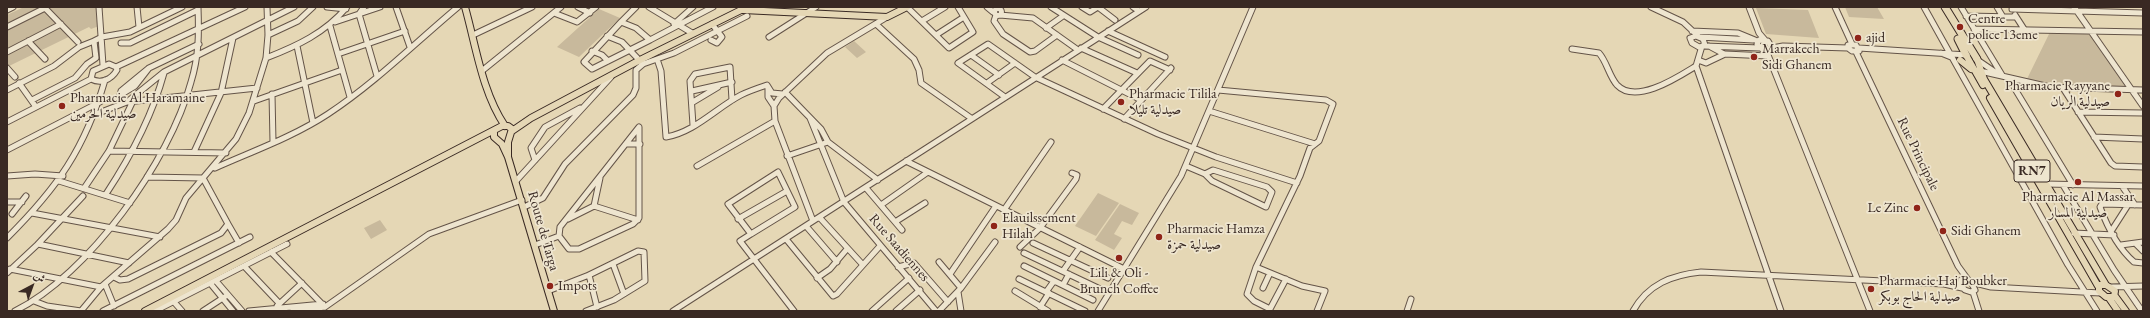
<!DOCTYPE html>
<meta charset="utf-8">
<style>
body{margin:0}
#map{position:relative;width:2150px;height:318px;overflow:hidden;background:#e5d7b5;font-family:"EB Garamond",Amiri,serif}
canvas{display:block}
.frame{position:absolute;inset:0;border:8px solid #392923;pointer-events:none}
.north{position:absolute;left:12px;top:266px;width:40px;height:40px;-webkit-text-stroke:3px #eee5cf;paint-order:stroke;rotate:41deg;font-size:11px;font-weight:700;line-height:16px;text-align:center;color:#392923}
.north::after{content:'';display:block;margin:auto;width:14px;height:18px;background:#392923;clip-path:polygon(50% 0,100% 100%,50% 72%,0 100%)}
</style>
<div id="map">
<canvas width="2150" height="318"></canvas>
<div class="frame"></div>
<div class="north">ش</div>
</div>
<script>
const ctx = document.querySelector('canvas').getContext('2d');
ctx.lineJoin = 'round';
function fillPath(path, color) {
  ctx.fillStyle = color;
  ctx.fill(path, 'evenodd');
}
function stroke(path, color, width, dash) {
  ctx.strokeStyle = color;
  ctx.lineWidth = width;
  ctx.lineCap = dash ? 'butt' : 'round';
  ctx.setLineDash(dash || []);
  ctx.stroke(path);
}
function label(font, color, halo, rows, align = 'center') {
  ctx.font = font + ' "EB Garamond",Amiri,serif';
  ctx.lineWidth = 3.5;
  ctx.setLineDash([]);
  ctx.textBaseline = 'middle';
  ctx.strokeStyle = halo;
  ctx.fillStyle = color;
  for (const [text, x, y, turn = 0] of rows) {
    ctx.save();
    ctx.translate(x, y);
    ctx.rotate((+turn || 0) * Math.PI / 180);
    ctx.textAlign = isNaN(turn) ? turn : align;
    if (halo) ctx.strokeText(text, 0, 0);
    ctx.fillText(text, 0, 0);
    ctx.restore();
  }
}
fillPath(new Path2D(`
 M24,7h74l1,19 -8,3 -2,-2 -82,40v-52z
 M1845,7h32l7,12 -35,-2z
 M1756,8l52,2 11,28 -53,-4z
 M599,9l21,9 -41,39 -22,-10z
 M2050,32h39l38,55 -101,-6z
 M854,41l12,11 -9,6 -12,-11z
 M1098,193l21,10 -23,33 -21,-10z
 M1120,204l19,9 -7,12 -10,-4 -8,13 8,4 -8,12 -19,-10z
 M380,220l7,10 -16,9 -7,-11z`), '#c8b99c');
const minor = new Path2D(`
 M44,7l34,35
 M99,7l4,58
 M137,7l2,20
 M327,7l19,2
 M364,7l-5,7 18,62
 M396,7l14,40
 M578,7l12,6
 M636,7l-15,15 15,6 14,12 63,-33
 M649,7l43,26
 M907,7l42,41 24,-16 -15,-25
 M987,7l6,5
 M1051,7l47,30 40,18
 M1082,7l8,5 8,-5
 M1098,7l17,13
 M1133,7l6,4
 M1651,7l32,15 15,14
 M1749,7l10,26 6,7
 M1835,7l17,37
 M1924,7l144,258 29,46
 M1961,7l41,68
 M1997,7l6,10
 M2074,7l69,99
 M994.5 12a3.5 3.5 0 1 1 7 0a3.5 3.5 0 1 1-7 0Z
 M2012,9l131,4
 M7,10l6,-3
 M554,13l23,9 19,-15
 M996,15l-2,6 9,13 27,18 5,-1 22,-16
 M1000,15l33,3 45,32
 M2015,15l9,14
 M1966,16l50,1
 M922,21l23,-14
 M335,22l45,-15
 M621,22l-37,40 8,7 58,-29
 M674,24l19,-17
 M876,24l38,35 5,11 2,13 50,35
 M330,26l20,71
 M7,27l38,-19
 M1046,28l17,-12
 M1974,29l169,3
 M1108,31l57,26
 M1692,31l46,2 17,7
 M268,35l30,-14 15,-14
 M473,35l59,-28
 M936,35l28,-18
 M1696,36l7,3 2,6 -6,2 -7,-4 -2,-5z
 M769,37l47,-30
 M1700,37l53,3
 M711,40l6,3 5,-6 -10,-13
 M1759,40l9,1 4,7c-7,3 -10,1 -15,-4z
 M28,41l17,18
 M94,41l8,-4 28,-5 52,-25
 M121,43h9l68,-33
 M1848,45h8l3,6h-7l-4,-3z
 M297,46l16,77
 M1702,46l-6,20 85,245
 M1704,46l56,2
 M1709,46l15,8
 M1081,48l56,25
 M1772,48l11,-2 65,2
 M1859,48l108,7
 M1572,49l27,4c8,9 10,23 18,32 19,20 61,-8 79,-19
 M1762,49l6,6 102,256
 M592,51l10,4 6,6
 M7,52l54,-28
 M1856,52l102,214 11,15
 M1941,53l10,4
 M338,54l67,-23
 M971,55l28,20
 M266,58c31,-12 59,-25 81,-51
 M1976,59l22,15
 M1062,60l79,40
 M1698,60l8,3 19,-9 43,2
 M658,62l3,9 5,66c29,-5 50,-29 75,-42 8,-4 17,-7 26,-10l5,8 11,1
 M109,64l7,3 1,3c-6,10 -16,14 -26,9l2,-8z
 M643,64l31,-11 73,-37
 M116,67l129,-60
 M7,68l8,9
 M149,68l-14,18 -15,9 1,-4z
 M149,68l50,-24
 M483,70l78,-63
 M1980,71l70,16 93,3
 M2011,79l4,10 58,96
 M19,83l17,24
 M987,83l28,-20
 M768,87v10l6,9
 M2063,88l48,75 4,3 28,1
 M7,90l47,-24 25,-19 15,-6 2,17 -9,6 -12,14 -43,22
 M1218,90l108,10 7,4 -14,37 -9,7 -10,28 -44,91 -9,27 7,7 16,8 16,-30
 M692,91l40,-9
 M785,92l36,37 7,13 50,38
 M272,94l1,48
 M1005,97l-47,-34 30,-19 47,33 123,57 58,23 81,26
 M254,101l88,-31
 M127,102l130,-14
 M693,102l25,-15
 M1103,109l47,-48 20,9
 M1209,111l106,33
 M2078,112l65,1
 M96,114l31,-12 37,-30 130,-65
 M810,118l34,84 92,109
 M1124,119l47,-51
 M7,122l84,-43
 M693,125l-3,-44 5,-7 35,-7 2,33
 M639,127v91l-6,6 -54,25h-10l-10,-13 1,-9z
 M2094,137l49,2
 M626,144h14
 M7,150l93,-48
 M109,151l117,2
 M194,152l27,-59 12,-55
 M787,156l41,-14
 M535,160l-4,-12 14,-21 35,-19
 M906,161l218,108
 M697,166l78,-45
 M1186,166l19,8
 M215,168c38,-17 78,-31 113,-54 47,-31 87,-71 130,-107
 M1213,170l54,17 5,5 -6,15 -54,-26 -7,-7z
 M778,172l17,35 -44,27 -23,-30z
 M7,176l28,-2 28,2
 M59,181l71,22
 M516,181l95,-104
 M2045,184l98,2
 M2063,185l51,85 28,41
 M2122,186l13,19
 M85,187l24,-36 23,-48
 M866,188l36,42
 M106,194c25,-38 46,-77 58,-121
 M7,202h15
 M881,205l47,-33
 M2143,205l-41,-1 -2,3c7,19 19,42 34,55l9,1
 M594,206l44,14
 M524,207l19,-9 22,-34 68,-69 3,-7v-18l7,-6 -21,-22 -15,-6
 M1004,210l47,-68
 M32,213l128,24
 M12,214l14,-18
 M820,218l43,47
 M568,219l26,-13 6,-28
 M738,219l49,-28
 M813,221l-38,-100 -1,-15 5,-8 48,-45 60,-36
 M895,222l30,-19
 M228,224l11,19
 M806,226l31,36
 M2112,230l16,-25
 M2074,233l40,2
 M751,234l-11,7 54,70
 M7,238c50,-50 78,-89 98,-158
 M786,239l47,57 4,-2 43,-48
 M1033,243l75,35
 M38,244l91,19
 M2136,244l7,7
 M535,245l24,-9
 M2121,245l22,-3
 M1020,247l20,-19 36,-49 1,-4 -5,-2
 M271,252l54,55
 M1024,253l76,36
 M939,262l22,26
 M613,264l11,30
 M244,266l35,37
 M1024,266l69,34
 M898,267l16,-4 34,39
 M1256,267l46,19 23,5 -8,20
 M10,269l91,18
 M1063,271l17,-24
 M7,273l31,-29 45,-48
 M950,274l46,-68
 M589,275l8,32
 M114,277l6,3 8,-1 93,-46 7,-9 -25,-46 -56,-1
 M817,278l13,-9 17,-20
 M1019,279l66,32
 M1961,280l10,2 4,8 -4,2 -6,-2 -5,-5z
 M216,281l26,30
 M1971,282l20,5 109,6
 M210,283l23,28
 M105,284l9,22
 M1063,285l6,-11
 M2110,287l33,-1
 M1263,288l7,-15
 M548,291l41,-16 49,-24 6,1 1,29 -31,19 -28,11
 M1015,291l33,20
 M958,292l3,19
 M1046,292l8,-11
 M1973,292l6,19
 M34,301l13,5 34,5
 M174,302l8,9
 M277,306l25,-23
 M1040,307l9,-14
 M15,311c73,-36 155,-150 176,-229 8,-26 8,-48 7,-75
 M81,311l20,-24 67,-58 8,-9 10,-22 50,-59 13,-26 17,-55 2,-23 -1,-28
 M103,311l147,-74
 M155,311l132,-67
 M203,311l23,-15
 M249,311l74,-7
 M293,311l32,-4 104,-73 93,-34
 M673,311l473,-304
 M872,311l37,-33
 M896,311l24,-21
 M939,311l22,-23 34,-46
 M1098,311l83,-135 72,-169
 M1407,311l4,-12
 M1633,311c15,-27 39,-36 68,-39l243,12 18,4`);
const major = new Path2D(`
 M465,7c11,39 17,85 40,119
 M743,10l144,7 20,-10
 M1966,55l17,30
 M1977,59l7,20 122,206
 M1960,60l11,9
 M1990,98l108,188
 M494,131v6l8,7 6,13 46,154
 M512,131l19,-13 109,-58 101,-50
 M2099,285h7l9,6 -1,6h-8l-7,-6z
 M2115,296l11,15
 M2109,298l9,13
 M145,311l357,-185h6l4,3 -4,13v15`);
const highway = new Path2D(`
 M1945,7l32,52
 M1958,39l8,16`);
stroke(minor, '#645448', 7);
stroke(major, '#392923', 8);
stroke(highway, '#392923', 9);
stroke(minor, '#eee5cf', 5);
stroke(major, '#e5d7b5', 6);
stroke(highway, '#e5d7b5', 7);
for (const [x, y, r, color] of [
 [1960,27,4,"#8f2418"],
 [1858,38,4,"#8f2418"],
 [1754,57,4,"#8f2418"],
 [2118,94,4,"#8f2418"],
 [1121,102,4,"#8f2418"],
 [62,106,4,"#8f2418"],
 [2078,182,4,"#8f2418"],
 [1917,208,4,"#8f2418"],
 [994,226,4,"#8f2418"],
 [1943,231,4,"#8f2418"],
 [1159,237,4,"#8f2418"],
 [1119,258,4,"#8f2418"],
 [550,286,4,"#8f2418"],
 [1871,289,4,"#8f2418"]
]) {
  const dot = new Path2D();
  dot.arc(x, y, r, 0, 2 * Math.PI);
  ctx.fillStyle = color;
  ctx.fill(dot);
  stroke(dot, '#eee5cf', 1.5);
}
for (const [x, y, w] of [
 [2032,171,36]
]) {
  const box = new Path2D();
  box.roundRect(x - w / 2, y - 11, w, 22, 3);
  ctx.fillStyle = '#eee5cf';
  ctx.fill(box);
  stroke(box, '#392923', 1);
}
label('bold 13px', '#392923', null, [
 ["RN7",2032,171]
]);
label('14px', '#392923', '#eee5cf', [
 ["Centre",1968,19],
 ["police 13eme",1968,35],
 ["ajid",1866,38],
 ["Marrakech",1762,49],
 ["Sidi Ghanem",1762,65],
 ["Pharmacie Rayyane",2110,86,"right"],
 ["صيدلية الريان",2110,102,"right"],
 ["Pharmacie Tilila",1129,94],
 ["صيدلية تليلا",1129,110],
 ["Pharmacie Al Haramaine",70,98],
 ["صيدلية الحرمين",70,114],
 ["Pharmacie Al Massar",2078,197,"center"],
 ["صيدلية المسار",2078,213,"center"],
 ["Le Zinc",1909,208,"right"],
 ["Elauilssement",1002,218],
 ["Hilah",1002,234],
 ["Pharmacie Hamza",1167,229],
 ["صيدلية حمزة",1167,245],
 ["Sidi Ghanem",1951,231],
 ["Lili & Oli -",1119,273,"center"],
 ["Brunch Coffee",1119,289,"center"],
 ["Pharmacie Haj Boubker",1879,281],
 ["صيدلية الحاج بوبكر",1879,297],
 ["Impots",558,286]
], 'left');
label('14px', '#392923', '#eee5cf', [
 ["Rue Principale",1918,154,64],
 ["Route de Targa",543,231,74],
 ["Rue Saadiennes",899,248,49]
]);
</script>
